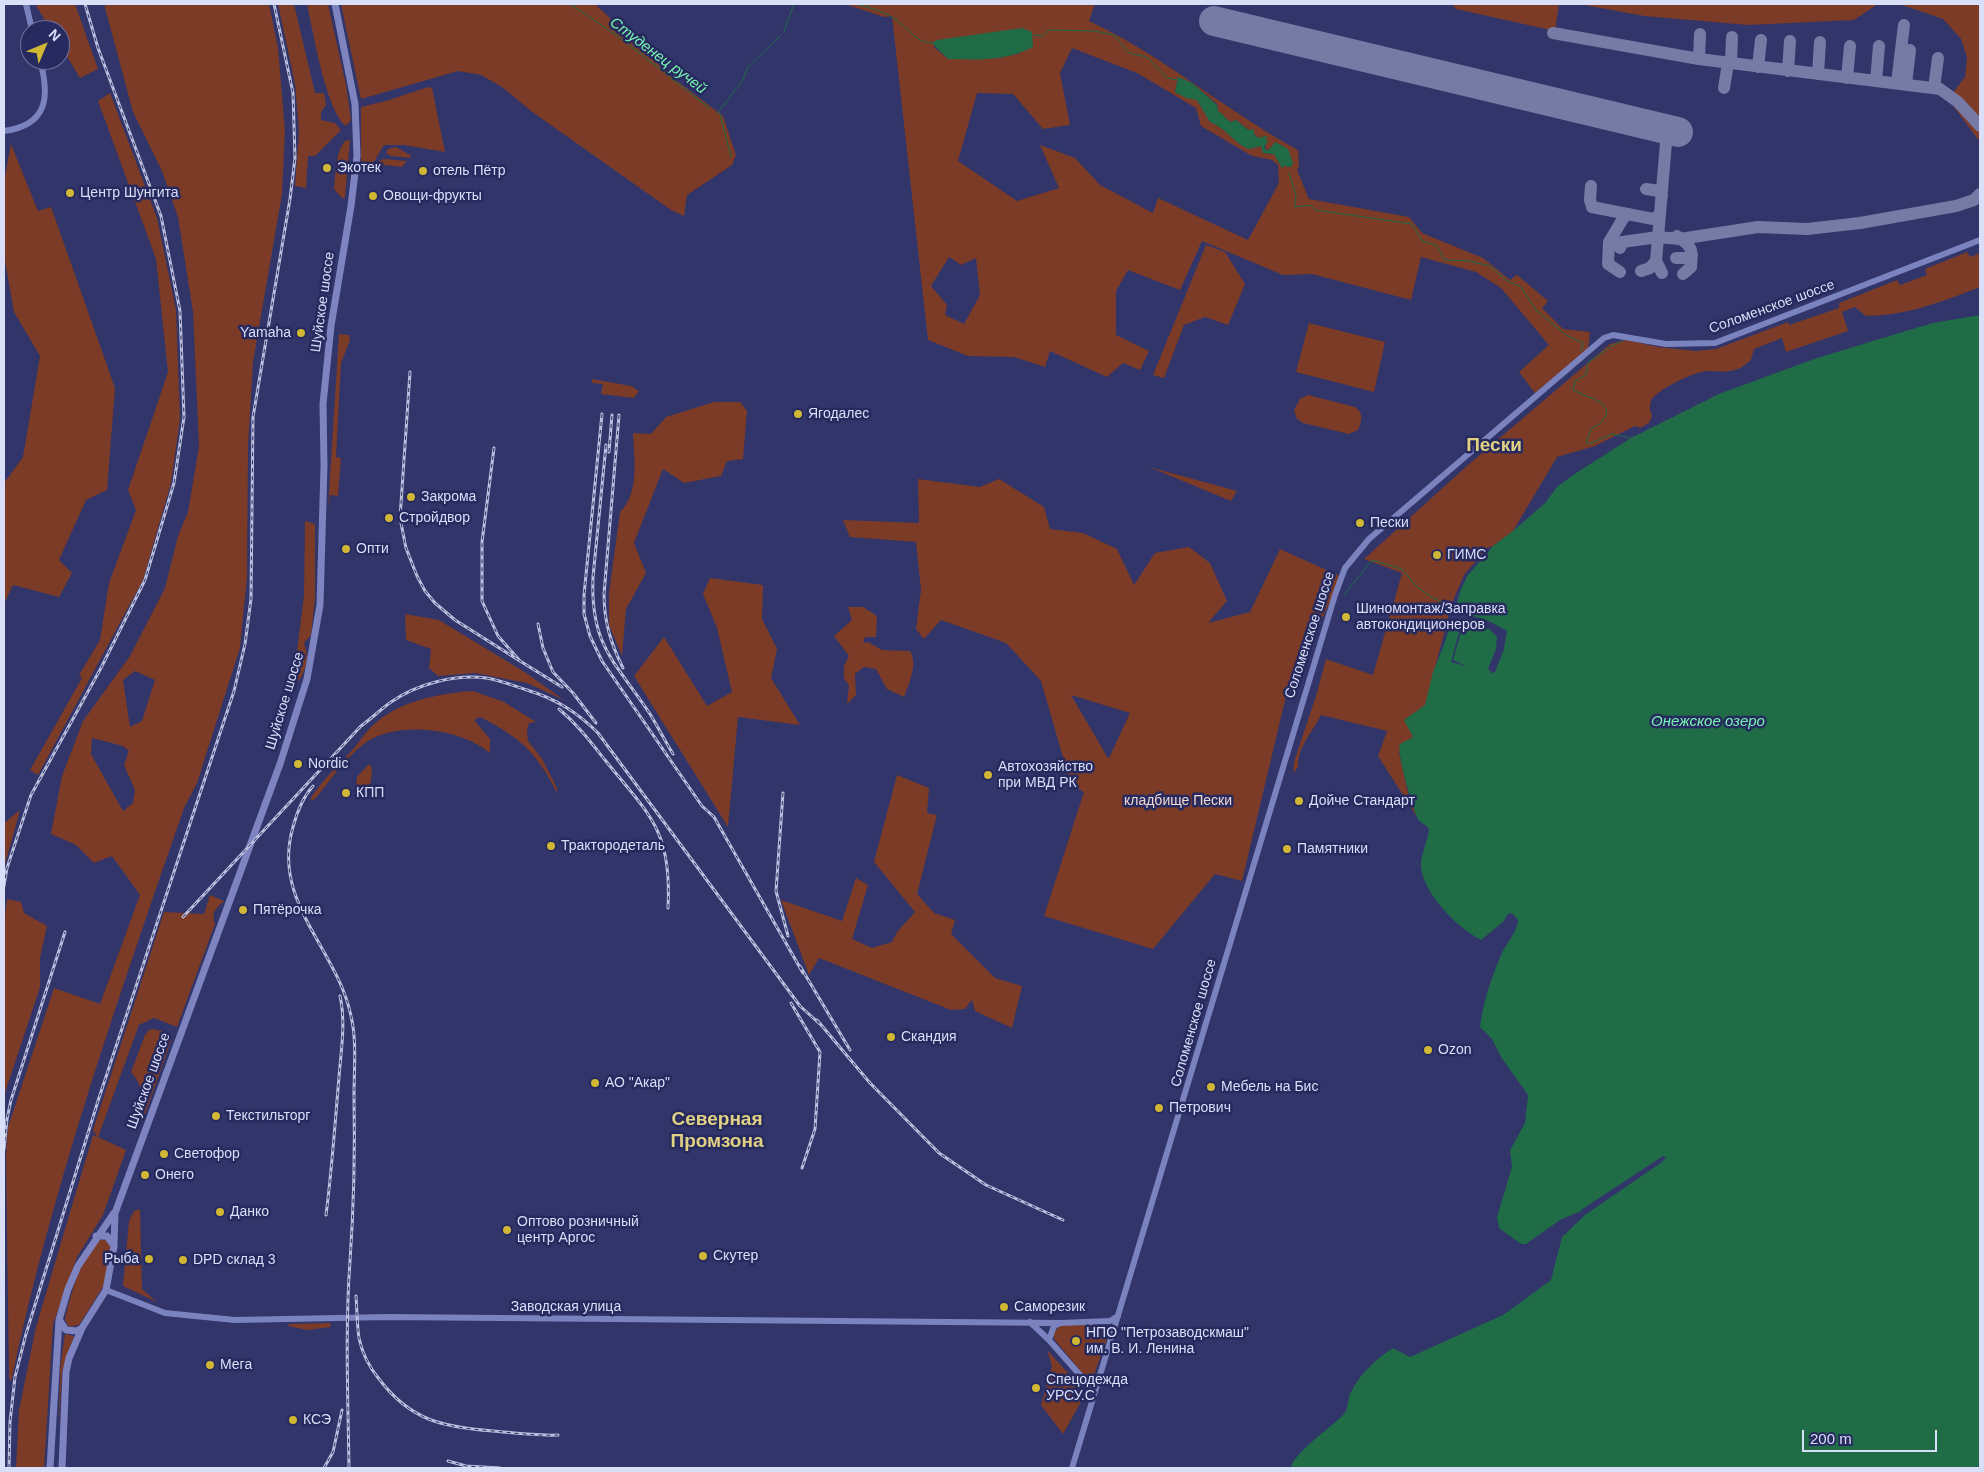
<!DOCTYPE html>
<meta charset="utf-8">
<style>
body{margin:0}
#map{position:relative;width:1984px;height:1472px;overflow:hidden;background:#31356a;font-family:Helvetica,sans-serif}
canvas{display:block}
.frame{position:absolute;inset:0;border:5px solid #dadff9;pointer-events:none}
.north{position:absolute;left:20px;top:20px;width:50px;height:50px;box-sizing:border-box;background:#272a5e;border:1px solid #6f729c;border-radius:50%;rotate:45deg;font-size:14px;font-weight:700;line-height:20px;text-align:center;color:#dadff9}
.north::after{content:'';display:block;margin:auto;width:18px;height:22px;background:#d0b736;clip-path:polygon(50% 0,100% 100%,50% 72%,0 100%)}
.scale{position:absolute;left:1802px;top:1430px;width:135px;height:22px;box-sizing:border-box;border:2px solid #dadff9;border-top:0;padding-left:6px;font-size:15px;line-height:18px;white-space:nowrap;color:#dadff9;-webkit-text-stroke:4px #272a5e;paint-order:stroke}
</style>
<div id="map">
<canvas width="1984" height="1472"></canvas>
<div class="frame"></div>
<div class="north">N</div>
<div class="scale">200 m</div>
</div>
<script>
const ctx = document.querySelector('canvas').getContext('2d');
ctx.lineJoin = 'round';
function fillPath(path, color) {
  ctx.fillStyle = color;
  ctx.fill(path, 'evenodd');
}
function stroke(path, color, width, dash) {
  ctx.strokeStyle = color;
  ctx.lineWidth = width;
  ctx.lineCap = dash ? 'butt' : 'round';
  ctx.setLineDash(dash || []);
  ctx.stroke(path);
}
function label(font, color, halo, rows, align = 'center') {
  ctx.font = font + ' Helvetica,sans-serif';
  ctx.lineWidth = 5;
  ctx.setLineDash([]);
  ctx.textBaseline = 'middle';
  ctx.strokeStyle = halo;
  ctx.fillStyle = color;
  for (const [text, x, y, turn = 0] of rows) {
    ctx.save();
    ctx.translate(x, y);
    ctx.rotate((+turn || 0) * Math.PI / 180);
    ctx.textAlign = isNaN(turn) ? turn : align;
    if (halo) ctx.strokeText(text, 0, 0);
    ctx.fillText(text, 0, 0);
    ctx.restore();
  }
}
fillPath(new Path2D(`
 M35,4h40l23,65 -18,9 -20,-33v-15h-9z
 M104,4h165l9,44 7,83 -3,63 -29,168 -5,84 -1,132 -3,28 -4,42 -43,135 -13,25c-65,188 -132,378 -173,574l-2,-4 -3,-224 2,-27 46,-139 46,16 40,-109 -28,-39 -18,7 -18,-18 -25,-11 11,-58 21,-55 47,-65 35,-68 13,-52 10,-24 11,-66 -6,-134 -15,-95 -16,-46 -29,-59zM135,671l20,9 -13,41 -12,6 -7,-47zM92,738l31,8 6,5 -5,14 11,25 -2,13 -10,8 -32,-57z
 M278,4h16l21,89h9l2,12 -5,7v8l14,3 6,7 -26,26h-7l-2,32 -11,-2 4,-55 -4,-47z
 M307,4h21l18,81 5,35 -5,6c-20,-15 -33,-95 -39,-122z
 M341,4h254l78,74 50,38 13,39 -4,10 -45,30 -3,21 -13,-6 -140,-99 -29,-24 -21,-12 -23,-4 -97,28z
 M845,4h250l-6,17c75,35 137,90 209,129l1,16 -2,4 12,29 100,18 13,16 61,25 27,22 7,-5 31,26 -6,7 21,21 27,3 -2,17 -53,44 -16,-21 30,-27 -48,-57 -25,-16 -55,-15 -10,43 -99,-26 -29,1 -81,-34 -22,49 -52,-20 -12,21v44l33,16 -9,19 -17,-7 -16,14 -57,-26 -5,16 -31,-10 -46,-1 -40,-16 -36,-324 -8,1zM933,46l88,7 -23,5 -50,1zM1072,48l65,25 59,35 5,18 51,30 20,4 6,5 1,18 -31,57 -90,-42 -5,15 -53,-28 -25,-27 -35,-13 19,43 -42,13 -59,-40 19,-68 36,1 30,35 27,-4 -10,-52zM1178,77l14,6 25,21 1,7c5,3 7,8 13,11l5,-2 23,18 9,-1 -3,1 1,12 16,-5 11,18 -2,4 -7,-1 -2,2 -8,-14 -11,-1 -2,-7 -13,3c-16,-8 -22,-21 -38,-27l-13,-22 -22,-8zM949,257l12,8 15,-7 4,37 -16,29 -19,-9 2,-10 -16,-19z
 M1452,4h107l-4,27 -99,-22z
 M1579,4h299l-24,16 -106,5 -104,-9z
 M1899,4h81v138l-32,-43 17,-22 2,-20 -6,-18 -18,-20z
 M428,87l4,1 13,64 -41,-7h-20l-12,20 -11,-2v-56l25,-6z
 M110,93l47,125 19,92 4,109 -9,64 -28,97 -105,195 -8,-5 52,-92 -3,-3 21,-35 9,-57 27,-73 -8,-20 40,-118 -12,-113 -58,-158z
 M350,140l-5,58h-3l-8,-9c2,-15 1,-36 11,-48z
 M11,144l27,67 13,-4 64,181 -8,102 -21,10 -27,60 13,13 -13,24 -46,-12 -9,19v-121l19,-26 17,-101 -26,-44 -10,-57v-74z
 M396,147l14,8 1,3 -20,-2 -5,-3 2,-4z
 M385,159l22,2 -5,6 -26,-3 4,-4z
 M1206,245l19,7 20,32 -17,41 -23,-8 -21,8 -20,53 -11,-3z
 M1967,252l3,5 10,-4v34c-36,14 -74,29 -114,29l-11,-9 -13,5 6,19 -62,21 -4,-14 -28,11 -3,11c-4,3 -8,7 -13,9 -11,4 -19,2 -30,2 -11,-1 -54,20 -57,30 -2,5 -1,10 1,15l-3,7 -9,5 -5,-2 -40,20 -38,11 -44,74 -20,15 -6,2 -23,27 -12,28 -26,99 -14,32 1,5 -14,14 10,44 8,20 -39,-61 9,-25 -66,-16c-9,18 -23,31 -23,52l-5,6 1,-11 22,-66 10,-37 47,16 29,-102 -38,-14 104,-94 142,-121 16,-4 32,7 38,4 20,-2 72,-27 1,3 50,-17v-5l58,-23 3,5 27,-10 -2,-6z
 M1309,323l76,19 -11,50 -78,-20z
 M339,334l10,1 1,5 -9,23 -5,94 5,1 -3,38 -8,-1 -2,14z
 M592,379l39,7 8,5 -5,7 -33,-4 2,-10 -11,-1z
 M1308,395l47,12c9,7 7,13 3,23l-9,4 -46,-11 -6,-4 -3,-9 6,-11z
 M714,402h26l7,9 -4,48 -16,2 -6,15 -37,7 -21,-14 -29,74 12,30 -20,36 -4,47 -13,-31v-32l11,-81c20,-20 14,-53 13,-79l18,1 15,-17z
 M1149,467l88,24 -6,10z
 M918,479l62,8 19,-8 45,28 6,22 33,4 34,16 17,36 21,-32 34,-6 21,16 17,38 -19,22 42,-11 30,-63 62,28 -55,115 -45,189 -27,-7 -62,75 -109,-33 40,-124 -13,-7 -30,-104 -35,-38 -65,-23 -17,19 -8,-10 5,-39 -5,-48 -66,-5 -7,-17 76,3zM1071,695l59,18 -21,45h-1z
 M305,521l10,3v74l-4,37 -7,8c5,15 3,24 -5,38l-8,-2 4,-11 9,-73z
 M710,578l53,7 -1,34 15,30 -6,29 29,47 -62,-8 -10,110 -94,-151 30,-39 43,69 25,-14 -15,-64 -14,-34z
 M848,607h15l14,9 -1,21h-11l-2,6 5,-1 14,8 28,1c8,13 -1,33 -6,46l-17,-8 -11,-20 -12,-2 -9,7 1,21 -9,9 2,-18 -5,-8v-12l5,-10 -15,-20 18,-16z
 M405,614l34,6 87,53 38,27 -37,-17 -52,-10 -37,3 -9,-8 2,-19 -25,-9z
 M473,691l31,11 32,20 -7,1 -2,7 1,11 14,18 15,29v5c-21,-41 -36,-55 -77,-76l-6,3 16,19v14c-29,-25 -93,-33 -125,-10 -20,15 -35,38 -51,57l-4,-1c14,-21 29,-34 45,-52 5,-6 9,-13 15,-19 27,-27 66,-34 103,-37z
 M369,764l3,4 -1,14 -4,6 -11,-1 1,-10z
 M897,775l32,13 -2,25 10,2 -20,79 17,19 21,7 -4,14 44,44 27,8 -10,42 -37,-17 -3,-11 -7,9 -14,1 -132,-52 -10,17 -28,-75 61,21 14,-43 12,7 -16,54 20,9 20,-6 5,-10 18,-20 -41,-50z
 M20,810l-16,58v-45z
 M210,895l14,6c-8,8 -13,10 -9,23l-38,103 -23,-9 -15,7 -41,112 28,13 -23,65 -26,42 -24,67 -9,144h-28l3,-58 17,-83 57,-192 4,2 -4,-7 71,-218 40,2z
 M7,899l14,3 3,11 23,13 -7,32v29l-36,109v-173z
 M154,1029l13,4 4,8 -28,79 -6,2 -3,-4c7,-21 12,-28 -3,-46l14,-37 4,-5z
 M140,1209l2,80 15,13 -34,-16 6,-65 5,-10z
 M105,1239l6,5v5l-7,36 -25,40 -10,2 -4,-7c4,-18 18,-79 40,-81z
 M330,1323l1,4 -24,3 -19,-4 1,-2z
 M1061,1325c15,1 41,-5 47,11l-14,39h-10l-30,-36v-7z
 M65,1334l9,2 -12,36 -3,53 1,-56z
 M1047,1350l39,43 -23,41 -22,-29 11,-39z`), '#7b3b27');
fillPath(new Path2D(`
 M1022,28l10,4 1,15c-26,14 -56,13 -85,12l-16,-16 5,-3z
 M1178,77l14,6 25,22 1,6c5,2 7,8 13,11l5,-2 12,10 5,-1 2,7 4,2 7,-2 2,1 -3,1 3,3 -4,6 2,3h3l6,-8 13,7 5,14 -2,4 -7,-1 -2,2 -8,-14 -11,-1 -2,-7 -13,3c-16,-8 -22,-21 -38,-27l-13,-22 -11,-2 -11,-6z
 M1980,315v1153h-689c0,-13 43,-43 53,-54 5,-6 3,-15 7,-22 8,-17 26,-34 42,-44l17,9 93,-42 48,-35 11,-43 23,-22 -4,-4 -21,9 -34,24h-5l-22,-16 -2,-11 15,-50 -2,-17 15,-27 3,-28 -27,-38 -9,-18 -12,-12c3,-25 11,-48 21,-72 5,-12 16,-22 17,-35l-6,-7 -4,1 -5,8 -22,18c-23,-12 -57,-45 -60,-73 -1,-13 7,-25 8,-38 -3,-5 -8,-5 -11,-10 -5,-10 -22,-67 -18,-75l13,-7 -9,-17 21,-15 8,-33 12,-30 16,-53 7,-14 25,-29 20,-15 32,-28 12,-16 16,-12 58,-37 88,-44 95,-35 95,-29 24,-7z`), '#206c47');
fillPath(new Path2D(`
 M1454,610l35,11 18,10 -3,18 -9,23 -3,1 -4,-4 8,-20 1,-12 -8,-8 -26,-4 -10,35 15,7 -17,-5 10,-37 -11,-3z
 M1663,1156l3,1 -4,5 -77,53 -4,-5z`), '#31356a');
stroke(new Path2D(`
 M570,4l49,33 90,71
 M856,4c11,3 24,6 34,12 16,8 25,28 43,27
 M784,32l10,-28
 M1034,35l9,1 6,-6 45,1 16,3 5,2 14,17 18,4 20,21 11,2
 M717,114l26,-34 4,-12 34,-33
 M720,114l11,43
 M1289,173l7,22 -1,12 15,-2 6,5 96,14 10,17 14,4 9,15 24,1 21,5 16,14 15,7 15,23 30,25 17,8 -2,8
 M1622,341c-12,4 -22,15 -34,21l-2,13 -11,6 -2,9 27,12 7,8c0,8 -8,16 -15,18l-6,14 3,2 23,-10 19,4
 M1344,595l28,-35 30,9 14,17 17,12 22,9`), '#206c47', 1);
stroke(new Path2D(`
 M1553,33l146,26 241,30 18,13 22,24
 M1699,59l1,-25
 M1731,63l1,-26
 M1758,67l3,-27
 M1788,71l2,-30
 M1818,74l2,-32
 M1847,78l3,-32
 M1876,81l3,-35
 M1897,83l7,-58
 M1906,84l4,-34
 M1724,88l4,-25
 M1934,88l4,-30
 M1591,186l-1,14 2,7 61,12 7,-4
 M1646,189l13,2 3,5
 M1677,236c15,11 16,12 14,31l-8,7
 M1620,248l2,-6 36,-5 22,2 78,-12 49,2 53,-6 96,-17 18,-6 6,-6
 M1676,258h13l3,-3
 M1641,271l9,-3 6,-7
 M1620,272l-12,-8 1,-22 15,-25 5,-3
 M1662,273l-6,-12 11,-130`), '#767aa4', 12);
stroke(new Path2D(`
 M1214,21l464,111`), '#767aa4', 30);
stroke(new Path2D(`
 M26,4l6,26
 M4,131c44,-6 46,-34 36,-71
 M106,1290l59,23 70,7 153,-3 673,6 49,-2 8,-5
 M1030,1322l19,18 46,52
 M1049,1340l5,-14 6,-3
 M1072,1468l263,-873 10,-27 24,-29 235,-201 9,-3 53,9 49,-1 265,-103`), '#7b83bf', 6);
stroke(new Path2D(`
 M96,1236h11l7,10
 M60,1321l6,9 11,1 5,-3
 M50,1468l9,-148 9,-31 10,-23 36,-53
 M62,1468l4,-96 3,-14 13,-30 24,-38 8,-44 1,-33 165,-449 27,-85 13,-74 4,-139 -1,-62 8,-78 20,-120 6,-50 -2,-52 -20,-100`), '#7d84c0', 7);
const rail = new Path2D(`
 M410,372l-10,146 6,30 11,28 8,15 10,12 20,17 65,41
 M602,414l-18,181v19l6,22 12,25 100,145 12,11 89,156
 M619,415l-15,179c0,28 7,50 19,74
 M606,445l-13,132c-3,70 23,85 57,137 8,13 15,27 23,40
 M494,448l-12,94v59l16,35 22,25 42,26
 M609,452l3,-37
 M538,624l5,24 10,24 20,21 23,30
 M559,709c18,15 31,32 46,51 45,56 67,70 63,148
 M313,786c-10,11 -16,26 -20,41 -22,75 44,121 58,189 6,26 3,52 3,79 1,55 0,110 -4,166 -5,68 -2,138 -1,207
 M783,793l-7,98 12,45
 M4,886l3,-18 24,-73 70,-127 44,-88 29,-97 10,-66 -4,-106 -19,-95 -63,-168 -13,-44
 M183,917l178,-191c10,-7 20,-17 30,-24 26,-18 64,-28 95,-24 14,2 28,8 41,12 29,9 50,22 71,43l202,273 21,19
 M800,966l50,84
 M791,1003l29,49 -5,77 -13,39
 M817,1020l53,63 69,70 47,32 77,35
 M4,1149l3,-30 4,-19 54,-168
 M326,1215c6,-46 9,-92 13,-138 2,-26 7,-55 1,-81
 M356,1296c1,14 1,29 3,42 3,15 11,30 20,41 32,42 64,48 114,52 22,2 43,5 65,4
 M448,1461l18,5 34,2
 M9,1468l1,-46 5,-45 11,-43 72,-233 136,-410 11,-47 6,-45 2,-182 37,-218 5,-41 -2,-65 -19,-89
 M324,1468l9,-16 9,-42`);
stroke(rail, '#bbbfde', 3);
stroke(rail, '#272a5e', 1, [4]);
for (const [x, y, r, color] of [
 [327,168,5,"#d0b736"],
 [423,171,5,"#d0b736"],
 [70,193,5,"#d0b736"],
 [373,196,5,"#d0b736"],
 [301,333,5,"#d0b736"],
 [798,414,5,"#d0b736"],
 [411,497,5,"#d0b736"],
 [389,518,5,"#d0b736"],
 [1360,523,5,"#d0b736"],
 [346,549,5,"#d0b736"],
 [1437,555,5,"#d0b736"],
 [1346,617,5,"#d0b736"],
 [298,764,5,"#d0b736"],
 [988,775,5,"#d0b736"],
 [346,793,5,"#d0b736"],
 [1299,801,5,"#d0b736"],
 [551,846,5,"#d0b736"],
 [1287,849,5,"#d0b736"],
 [243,910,5,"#d0b736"],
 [891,1037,5,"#d0b736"],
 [1428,1050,5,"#d0b736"],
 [595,1083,5,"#d0b736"],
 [1211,1087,5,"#d0b736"],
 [1159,1108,5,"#d0b736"],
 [216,1116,5,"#d0b736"],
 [164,1154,5,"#d0b736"],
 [145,1175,5,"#d0b736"],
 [220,1212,5,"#d0b736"],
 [507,1230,5,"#d0b736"],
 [703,1256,5,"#d0b736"],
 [149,1259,5,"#d0b736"],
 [183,1260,5,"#d0b736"],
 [1004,1307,5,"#d0b736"],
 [1076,1341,5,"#d0b736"],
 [210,1365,5,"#d0b736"],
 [1036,1388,5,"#d0b736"],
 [293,1420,5,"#d0b736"]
]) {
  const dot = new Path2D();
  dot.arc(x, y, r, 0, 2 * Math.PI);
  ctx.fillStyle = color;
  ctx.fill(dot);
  stroke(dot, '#272a5e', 2);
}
label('14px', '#dadff9', '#272a5e', [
 ["Экотек",337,168],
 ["отель Пётр",433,171],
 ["Центр Шунгита",80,193],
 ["Овощи-фрукты",383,196],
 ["Yamaha",291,333,"right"],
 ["Ягодалес",808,414],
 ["Закрома",421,497],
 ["Стройдвор",399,518],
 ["Пески",1370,523],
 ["Опти",356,549],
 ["ГИМС",1447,555],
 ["Шиномонтаж/Заправка",1356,609],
 ["автокондиционеров",1356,625],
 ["Nordic",308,764],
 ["Автохозяйство",998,767],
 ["при МВД РК",998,783],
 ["КПП",356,793],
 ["Дойче Стандарт",1309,801],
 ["Трактородеталь",561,846],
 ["Памятники",1297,849],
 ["Пятёрочка",253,910],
 ["Скандия",901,1037],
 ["Ozon",1438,1050],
 ["АО \"Акар\"",605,1083],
 ["Мебель на Бис",1221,1087],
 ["Петрович",1169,1108],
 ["Текстильторг",226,1116],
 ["Светофор",174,1154],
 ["Онего",155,1175],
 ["Данко",230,1212],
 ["Оптово розничный",517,1222],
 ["центр Аргос",517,1238],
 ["Скутер",713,1256],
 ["Рыба",139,1259,"right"],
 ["DPD склад 3",193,1260],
 ["Саморезик",1014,1307],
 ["НПО \"Петрозаводскмаш\"",1086,1333],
 ["им. В. И. Ленина",1086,1349],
 ["Мега",220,1365],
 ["Спецодежда",1046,1380],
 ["УРСУ.С",1046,1396],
 ["КСЭ",303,1420]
], 'left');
label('14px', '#dadff9', '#272a5e', [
 ["Шуйское шоссе",323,302,-82],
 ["Соломенское шоссе",1772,307,-20],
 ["Соломенское шоссе",1310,635,-72],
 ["Шуйское шоссе",285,701,-73],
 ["Соломенское шоссе",1194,1023,-74],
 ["Шуйское шоссе",149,1081,-70],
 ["Заводская улица",566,1307]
]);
label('14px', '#f0d7d0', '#272a5e', [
 ["кладбище Пески",1178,801]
]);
label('italic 15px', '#78f6b2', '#272a5e', [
 ["Студенец ручей",658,56,37],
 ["Онежское озеро",1708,722]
]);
label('bold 19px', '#e1d183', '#272a5e', [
 ["Пески",1494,446],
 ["Северная",717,1120],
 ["Промзона",717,1142]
]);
</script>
